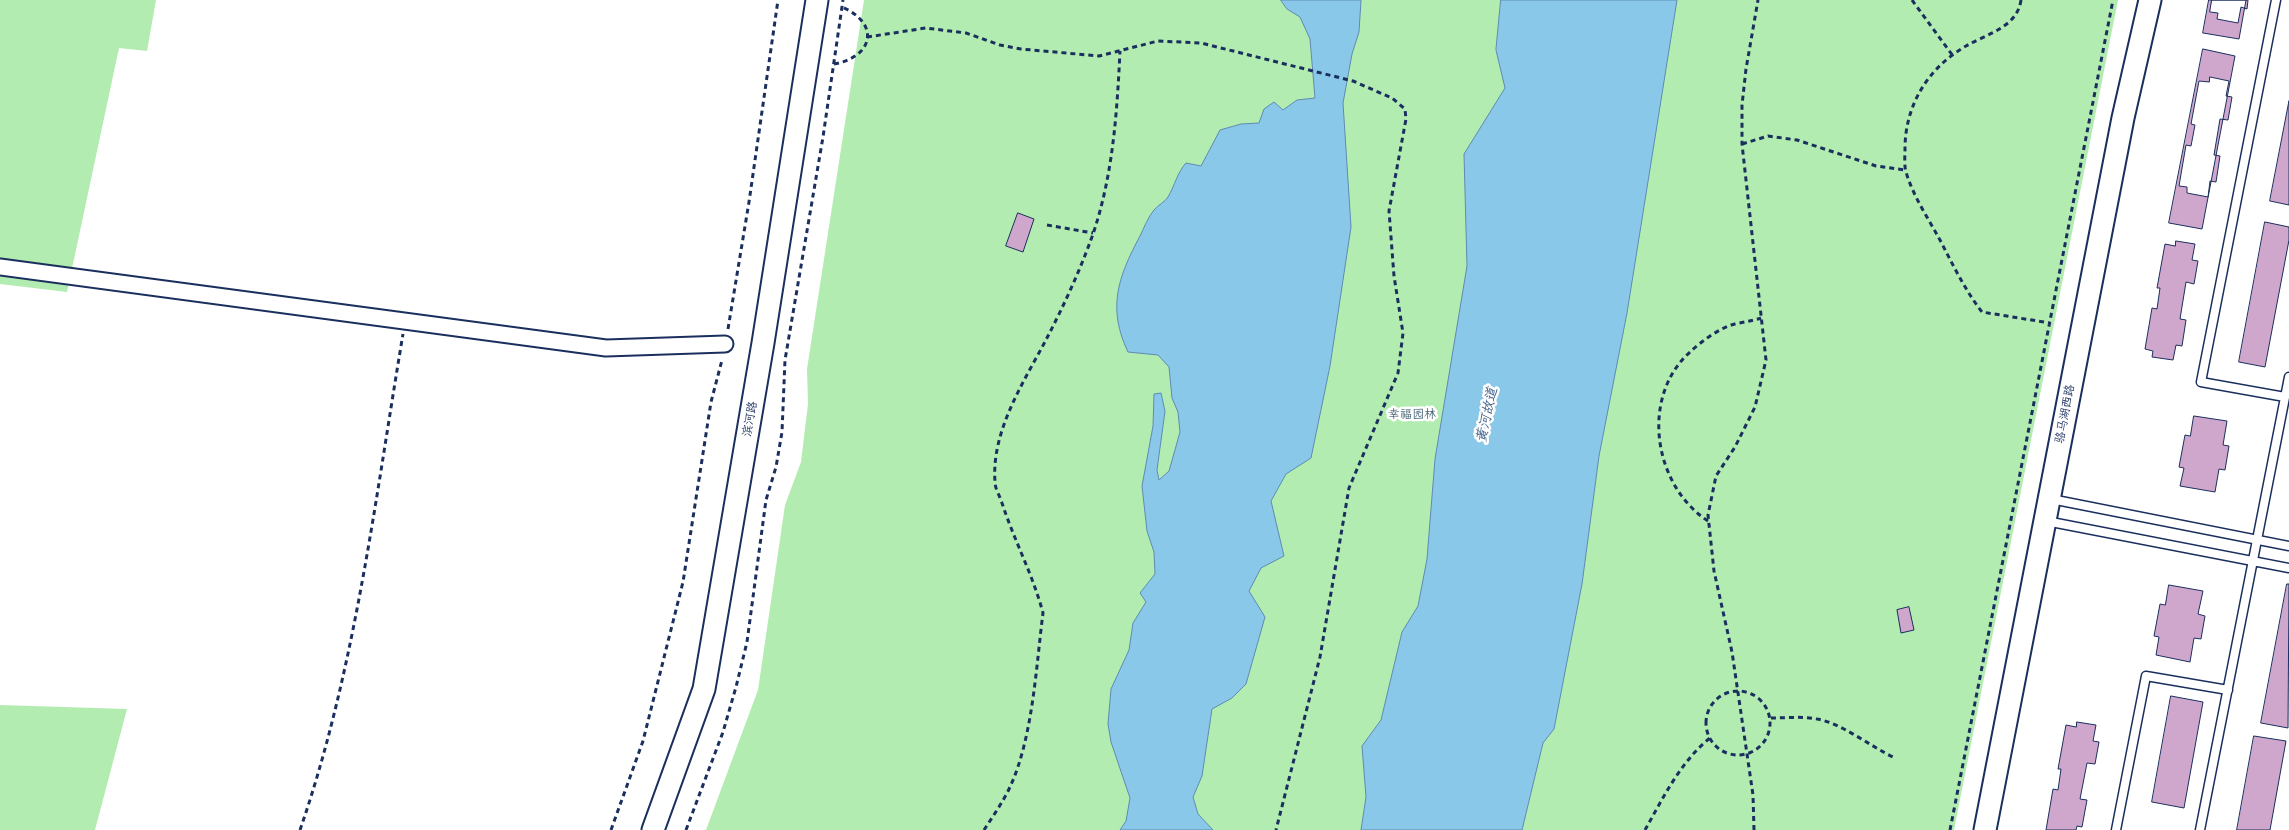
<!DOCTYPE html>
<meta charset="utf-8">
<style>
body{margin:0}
canvas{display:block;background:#fff}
</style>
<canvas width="2289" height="830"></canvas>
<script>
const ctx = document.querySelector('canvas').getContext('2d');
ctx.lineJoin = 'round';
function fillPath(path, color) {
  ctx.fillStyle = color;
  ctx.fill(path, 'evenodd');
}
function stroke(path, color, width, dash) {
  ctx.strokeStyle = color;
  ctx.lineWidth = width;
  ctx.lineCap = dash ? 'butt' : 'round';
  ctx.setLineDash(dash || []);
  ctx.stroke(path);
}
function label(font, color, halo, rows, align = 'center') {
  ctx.font = font + ' Delius,"LXGW WenKai TC",sans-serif';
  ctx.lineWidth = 5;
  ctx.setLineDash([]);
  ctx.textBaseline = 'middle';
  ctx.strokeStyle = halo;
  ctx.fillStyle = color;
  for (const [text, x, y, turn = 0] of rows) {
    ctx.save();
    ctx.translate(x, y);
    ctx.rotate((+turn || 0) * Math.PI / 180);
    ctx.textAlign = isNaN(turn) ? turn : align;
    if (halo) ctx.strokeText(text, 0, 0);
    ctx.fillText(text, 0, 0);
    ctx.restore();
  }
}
fillPath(new Path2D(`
 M0,0h156l-9,51 -28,-3 -52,244 -67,-8z
 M864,0h1254l-164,830h-1248l52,-140 27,-185 16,-43 7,-58 -1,-35z
 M0,705l127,4 -32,121h-95z`), '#b2ecb0');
const water = new Path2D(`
 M1281,0h80l-2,32 -7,22 -9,49 8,124 -21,139 -19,92 -25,16 -15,27 13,55 -23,12 -12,23 16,26 -19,67 -14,14 -20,11 -10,67 -9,21 5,17 15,16h-93l6,-9 4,-23 -19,-56 -3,-18 3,-35 18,-39 4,-27 13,-21 -6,-9 15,-19 -1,-22 -7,-21 -5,-45 11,-60 1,-32 7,-1 4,18 -8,59 2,10 10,-9 11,-39 -2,-20 -6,-14 -3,-31 -11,-12 -30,-3c-21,-44 -10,-75 12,-116 4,-8 8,-19 14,-26 4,-5 11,-8 14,-13 7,-12 9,-24 18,-34l15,3 19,-36 21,-6 18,-1 5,-14 10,-7 9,8 14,-10 18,-2 -5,-59 -10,-22 -13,-8z
 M1501,0h176l-50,313 -28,143 -17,128 -28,145 -11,14 -21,87h-161l5,-33 -4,-51 19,-26 21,-88 16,-26 9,-47 8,-100 32,-193 -3,-112 41,-66 -9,-38z`);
fillPath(water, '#8ac8ea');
stroke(water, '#5e8bb2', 1);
const building = new Path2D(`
 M2209,0h37l-7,39 -36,-6z
 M2212,0h36l-1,9 -6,-2 -3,16 -21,-4 1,-6 -8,-1z
 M2203,49l32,7 -33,173 -33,-6z
 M2210,77l19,4 -3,15 6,1 -4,23 -8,-1 -6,36 6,1 -4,26 -6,-1 -2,16 -21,-4v-6l-8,-1 7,-41 5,1 4,-21 -4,-1 8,-43 10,1z
 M2289,101v104l-19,-4z
 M1018,213l16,6 -11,33 -17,-6z
 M2265,222l24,5v13l-24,127 -26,-5z
 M2176,241l19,3 -3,16 6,1 -4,23 -8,-2 -6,37 6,1 -4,26 -6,-1 -3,15 -21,-3 1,-6 -8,-2 7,-41 5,1 3,-21h-3l8,-44 10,2z
 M2194,416l33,5 -4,24 6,1 -4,24 -6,-1 -4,23 -35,-6 4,-18 -5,-1 6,-32 5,1z
 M2287,584h2l-1,144 -27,-5z
 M2169,585l34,6 -5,23 7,2 -4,23 -7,-1 -4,24 -34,-7 3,-18 -5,-1 6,-32 5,1z
 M1909,607l5,23 -13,3 -4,-23z
 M2171,696l32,6 -19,106 -32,-6z
 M2077,722l19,3 -3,16 6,1 -4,22 -8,-1 -7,36 7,1 -5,27 -5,-1 -1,4h-30l7,-41 5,1 3,-21h-3l8,-44 10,2z
 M2254,736l32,5 -16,89h-33z`);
fillPath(building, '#d0a7cc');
stroke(building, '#1b2f5e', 1);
const lane = new Path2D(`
 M2276,0l-75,382 84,15
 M2051,499l238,47
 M2046,521l243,47
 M2116,830l30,-154 82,14
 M2200,830l89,-453`);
const street = new Path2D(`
 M0,267l606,81 119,-4`);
const secondary = new Path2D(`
 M653,830l51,-141 59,-346 54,-343
 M1985,830l138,-712 27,-118`);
stroke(lane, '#1b2f5e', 11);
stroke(street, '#1b2f5e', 19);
stroke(secondary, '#1b2f5e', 25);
stroke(new Path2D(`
 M1912,0l41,56
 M2021,0c-4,28 -35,34 -55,46 -38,22 -61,59 -61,103 0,7 -1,16 1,23 7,24 22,46 34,68 13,25 25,50 42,72l68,11
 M867,37l59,-9 40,5 34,12 21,4 78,7 59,-15 43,2 152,38 39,17 13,11 1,10 -17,92 5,65 9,57 -5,40 -49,115 -29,169 -44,173
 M834,64c39,-7 47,-40 8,-57
 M1742,144l26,-8 29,4 79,26 29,4
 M1047,225l46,8
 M728,329l21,-127 29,-202
 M1708,521c-55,-36 -68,-124 -18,-169 12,-11 29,-24 45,-28 9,-2 17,-3 26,-6
 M1706 723a32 32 0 1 1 64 0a32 32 0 1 1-64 0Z
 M1771,718c15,0 31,-2 46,1 24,4 53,27 76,38
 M300,830c55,-159 75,-330 103,-496
 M611,830l32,-89 40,-159 28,-180 11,-42
 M686,830l37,-98 13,-45 11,-45 19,-142 10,-33 6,-35 3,-72 38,-223 20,-137
 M984,830c9,-14 19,-28 26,-43 23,-50 26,-120 33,-174 -10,-38 -29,-73 -41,-110 -2,-7 -7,-14 -7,-21 -4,-53 31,-103 54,-148 16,-31 32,-66 44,-100 20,-59 24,-121 27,-183
 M1645,830c18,-32 36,-69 65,-92
 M1754,830l-1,-35 -6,-41 -15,-102 -18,-81 -6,-56 8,-39 19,-29 20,-40 11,-47 -24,-216v-39l4,-36 12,-69
 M1950,830l163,-830`), '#1b2f5e', 3, [5, 4]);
stroke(lane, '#fff', 8);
stroke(street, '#fff', 15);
stroke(secondary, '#fff', 21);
label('12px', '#1b2f5e', '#fff', [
 ["骆马湖西路",2065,414,-79],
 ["滨河路",750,419,-80]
]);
label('12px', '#415e72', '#fff', [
 ["幸福园林",1412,415]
]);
label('italic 14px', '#3c5d88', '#fff', [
 ["黄河故道",1487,415,-78]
]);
</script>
